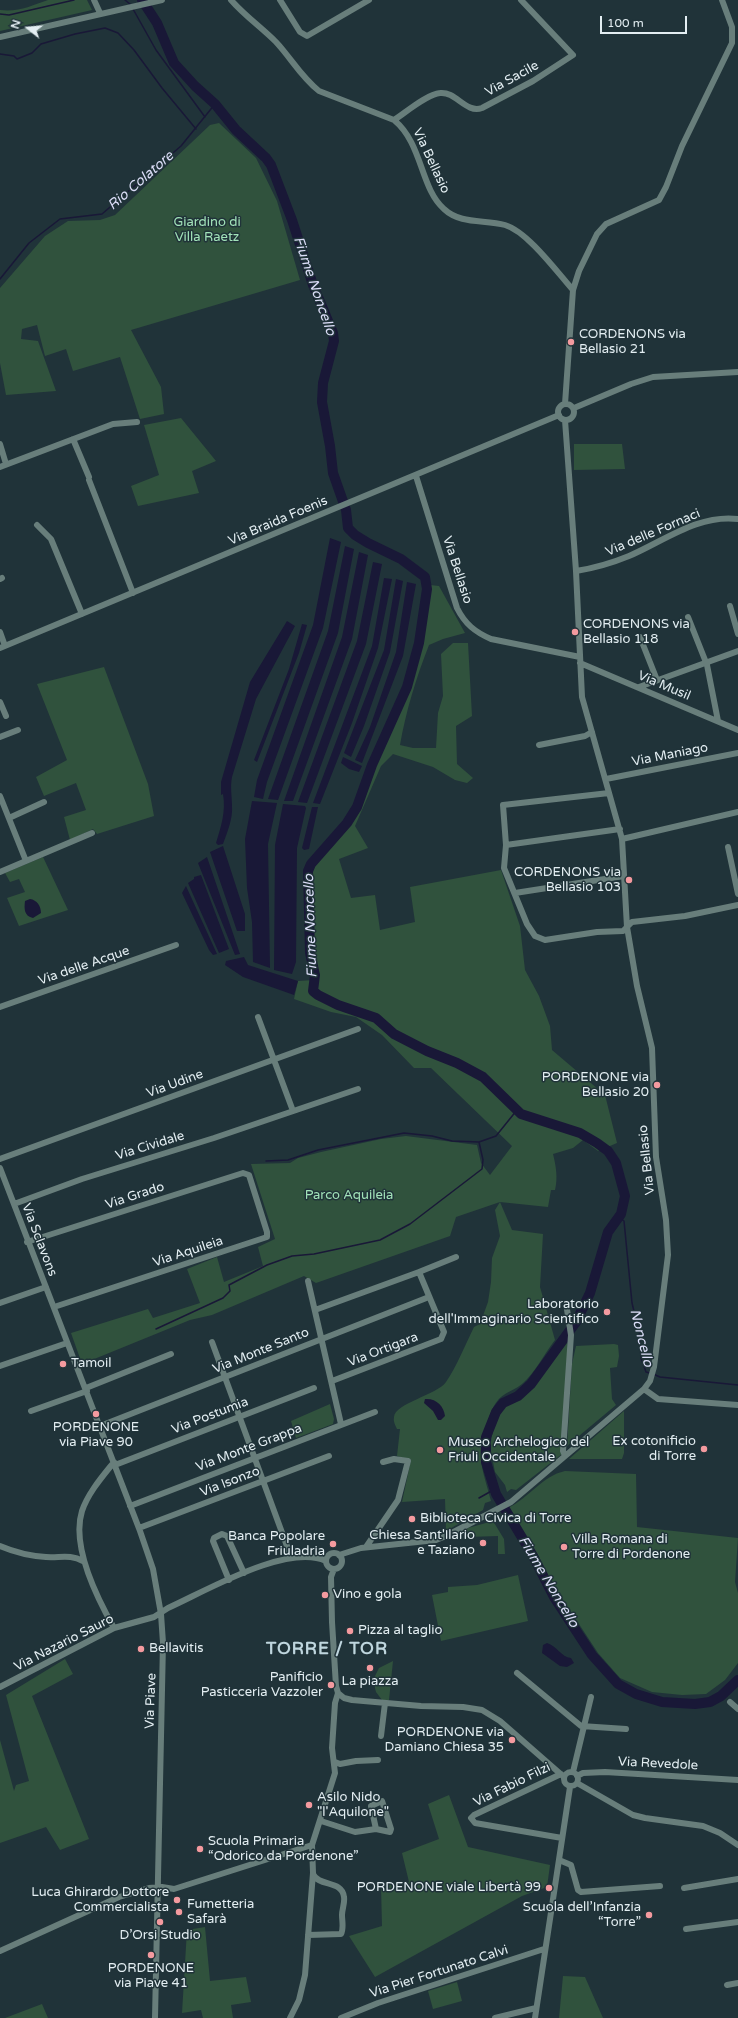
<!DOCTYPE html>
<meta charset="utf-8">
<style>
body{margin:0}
#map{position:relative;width:738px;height:2018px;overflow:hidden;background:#203339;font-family:"Varela Round",sans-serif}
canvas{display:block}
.north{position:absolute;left:8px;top:8px;width:40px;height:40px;-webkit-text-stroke:3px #203339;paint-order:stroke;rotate:287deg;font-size:11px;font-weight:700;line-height:16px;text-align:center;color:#e3eef2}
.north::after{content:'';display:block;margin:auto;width:14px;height:18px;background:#e3eef2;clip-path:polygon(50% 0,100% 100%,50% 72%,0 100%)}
.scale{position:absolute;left:600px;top:16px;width:87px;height:18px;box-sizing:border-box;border:2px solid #e3eef2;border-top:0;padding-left:5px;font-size:12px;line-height:14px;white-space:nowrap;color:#e3eef2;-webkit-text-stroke:3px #203339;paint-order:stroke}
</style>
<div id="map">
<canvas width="738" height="2018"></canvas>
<div class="north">N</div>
<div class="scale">100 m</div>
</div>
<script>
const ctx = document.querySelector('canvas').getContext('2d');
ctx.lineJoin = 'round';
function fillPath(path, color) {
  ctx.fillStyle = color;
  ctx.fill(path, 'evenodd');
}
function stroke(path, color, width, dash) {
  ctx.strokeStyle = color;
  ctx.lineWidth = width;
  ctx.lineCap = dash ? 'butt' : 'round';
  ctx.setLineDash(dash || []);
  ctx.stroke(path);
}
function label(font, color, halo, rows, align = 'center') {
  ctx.font = font + ' "Varela Round",sans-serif';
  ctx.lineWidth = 3;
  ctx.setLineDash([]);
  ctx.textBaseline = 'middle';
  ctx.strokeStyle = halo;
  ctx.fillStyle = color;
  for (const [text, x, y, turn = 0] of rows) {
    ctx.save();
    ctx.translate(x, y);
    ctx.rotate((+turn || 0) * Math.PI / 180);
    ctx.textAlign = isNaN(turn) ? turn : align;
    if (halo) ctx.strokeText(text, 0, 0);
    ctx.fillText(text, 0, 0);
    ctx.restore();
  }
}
fillPath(new Path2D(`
 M48,0h39l5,10 -92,21v-21c20,2 30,-4 48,-10z
 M219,123l37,35 21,43 23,79 -169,50 30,57 3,27 -24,5 -20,-62 -47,14 -7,-22 -21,7 -8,-31 -15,4 -1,10 17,2 18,50 -50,4 -6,-32v-75l45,-52 23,-15 32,-1 15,-5 95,-90z
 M181,418l35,43 -24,10 7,22 -61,13 -7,-20 28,-11 -15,-50z
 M574,444h48l3,25 -51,1z
 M430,585l9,1 26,47 -22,6 -14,6c-13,33 -23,66 -29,100l13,3h23l2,-35 5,-17 -2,-42 12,-11h15l4,73 -16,10 1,38 16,14 -6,5 -12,-3 -22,-13 -40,-13 -12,12 -26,60 13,22 -29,11 12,39 24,-3 5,35 35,-8 -5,-35 91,-17 19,56 5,44 14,26 11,30 2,24 53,45 12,48 -19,8 -15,-11 -10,8 -20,6c3,12 5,24 2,36h-4l-3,17 -48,-5 12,28 31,4 -3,53 15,53c-11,14 -20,33 -33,44 -6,5 -15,8 -21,13 -6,5 -10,14 -12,21 -15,36 -7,48 2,83l-6,2 -2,7 -37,21 -1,-32 -43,3 9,-42 -14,-4 3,-27h-3c-2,-4 -4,-8 -3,-12 1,-14 43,-22 52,-35 10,-14 20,-39 28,-55l6,-3 8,-22 3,-20 1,-24 8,-22 -5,-26 5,-8 -44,15 -6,19 -134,47 -12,-7 -92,39 -22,5 -108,44 -11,-31 77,-24 5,9 47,-15 -13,-34 30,-12 7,25 39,-16 -5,-19 17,-8 -24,-75 39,-1 8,-5 23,-6 60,-13 25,-3 71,9 4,18 9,12 22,-29 -81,-78h-17l-32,-33 -26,-18 -25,-5 -37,-13 4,-18 16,-1 -4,-27 -2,-82 3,-7 36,-41 10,-16 15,-42 35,-78 12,-44 8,-54z
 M104,667l44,117 6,32 -57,18 -4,-5 -23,11 -6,-23 22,-7 -10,-27 -32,13 -8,-19 31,-17 -30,-76z
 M43,857l25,53 -49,16 -12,-28 18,-6 -6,-13 -9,3 -5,-9z
 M567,1339l1,15 -6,100 -46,36 -5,-1 -4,3 -2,-7 -10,-13 -5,-25 5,-28 6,-10 25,-15 9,-9z
 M614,1344l4,1 1,11 -2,11 -7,1 2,31 4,6 -49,41 5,-82 4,-18z
 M330,1404l4,15 -1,5 -37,14 -5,-17z
 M624,1411v42l-2,6h-53z
 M565,1471l71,3 1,53 101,11 -3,44 3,11v70l-13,17 -19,14 -24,1 -30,-3 -32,-14 -22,-25 -44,-67 -46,-78c21,-10 34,-32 57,-37z
 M493,1521l11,18 1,15h-7v-18l-30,1 -2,-7 2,-2z
 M518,1575l10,46 -87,20 -9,-46 16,-3v-5l29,-2z
 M65,1659l8,15 -41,22 57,143 -29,11 -14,-23 -46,16v-103l14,51 2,-6 13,-4 -23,-86z
 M393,1661l-4,39h-7l-6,-8 -3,-12 6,-12z
 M449,1795l19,52 82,18 -3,22 -25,9 -147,81 -26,-41 33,-10 -1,-40 28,-4 -7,-29 37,-14 -11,-35z
 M205,1927l5,54 36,-4 5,25 -20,3 2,13h-30l-2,-8 -19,3 5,-83z
 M563,1976l22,1 18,41h-44z
 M457,1982l5,19 -29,8 -5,-18z
 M42,2004l6,14h-43z`), '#30523d');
fillPath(new Path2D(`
 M330,538l11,4 -18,86 -56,154 -4,17 -9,-2 3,-17 56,-155z
 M345,546l9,3 -16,84 -60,167 -10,-1 60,-168z
 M359,552l9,3 -16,84 -59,162h-9l58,-164z
 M373,562l9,2 -16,80 -59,159 -9,-1 59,-161z
 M384,578l8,1 -14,69 -26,75 -32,81 -7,-1 59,-157z
 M396,579l7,2 -13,71 -26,74 -13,31 -7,-4 40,-103z
 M407,582l9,2 -13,72 -41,107 -7,-3 15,-33 26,-75z
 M287,621l8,5 -39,73 -24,78c-2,10 0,19 0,29 1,13 -5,27 -9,38l-5,1 -2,-2c5,-17 10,-31 7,-49l-2,1v-13l29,-100z
 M302,624l5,1 -8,28 -42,109 -3,-2 35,-91z
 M343,757l19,9 -3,6 -10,-3 -8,-6z
 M252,801l25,2 -9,41 2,124 -17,-6 -1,-40 -5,-34 -2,-49z
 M283,804l22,2 1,2 -9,40 -1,114 -4,12 -18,-4 1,-125z
 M312,807h6l-9,42 -5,1 -2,-2z
 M223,846l22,68v17h-8l-27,-79z
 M207,857l33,97 -5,1 -37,-92z
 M201,875l28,74 -10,4 -31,-70 6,-4v-2z
 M186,886l31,68 -4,1 -4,-5 -27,-57z
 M30,899c7,1 11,7 11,14l-8,5c-9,-2 -9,-9 -8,-17z
 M244,957l4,8 50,16 -4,14 -51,-18 -18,-12 1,-4z
 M425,1399c11,-1 19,7 20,17l-4,4h-3l-5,-9 -9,-8z
 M547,1643c10,3 14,14 24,15l3,5 -7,4 -7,-1 -18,-13 1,-8z`), '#191837');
stroke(new Path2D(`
 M125,0l6,5
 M133,9l23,41 49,67
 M0,14l9,1 65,-15
 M0,54l14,2 3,3 15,-6 9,-9 34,-10 30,-6 13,5 16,17 28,38 34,41
 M0,279l29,-36 31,-24 42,-5 79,-68 34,-42
 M266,1161l22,-1 30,-10 86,-17 28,3 20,5 27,1
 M619,1217l5,4 8,82 8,33 1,22 5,14 4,1
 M156,1329l67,-31 7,-7 -1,-6 38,-20 25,-9 22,-2 66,-14 30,-16 72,-55 1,-9 -4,-18 17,-6 21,-26
 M653,1374l7,3 78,8
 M479,1498l16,-9`), '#191837', 1.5);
stroke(new Path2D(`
 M142,0l15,23 17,40 21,23 20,18 21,26 30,28 5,7 21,55 21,65 20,48 1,8 -11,42 -1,19 8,44 3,27 13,37 2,18 7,7 13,8 33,16 24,18 2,12 -8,54 -12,44 -35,78 -15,42 -10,16 -36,41 -3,7 2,82 5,22 -2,16 5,4 20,10 38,13 18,16 33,17 30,12 26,14 38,37 59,19 17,10 11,8 8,12 9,33 -4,18 -13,18 -18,61 -14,29 -45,62 -13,12 -15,7 -7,9 -10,25v25l10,32 37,62 21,41 38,58 26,29 18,10 26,8 33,2 15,-2 11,-6 17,-16`), '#191837', 10);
stroke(new Path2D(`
 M94,0l6,13
 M231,0c14,16 30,27 45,42 15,16 25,35 43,49l75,29c29,24 26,68 50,89 17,16 41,10 61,16 23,7 52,47 68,65
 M280,0l20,32 7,4 62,-36
 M0,37l162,-37
 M394,120c11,-7 33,-26 46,-27 16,-2 26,21 42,15l51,-27 40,-26 -52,-55
 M558 412a8 8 0 1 1 16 0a8 8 0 1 1-16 0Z
 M565,404l8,-114 6,-19 18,-37 9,-10 53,-24 7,-13 16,-41 50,-103v-16l-10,-27
 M574,408l57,-24 22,-7 85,-5
 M73,439l16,38
 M0,444l6,20
 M0,467l113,-43 24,-2
 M416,476l41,132c8,16 18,24 34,31l89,18
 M89,480l44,113
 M37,525l14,14 31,75
 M576,571c19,-3 36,-8 53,-15 35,-15 69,-42 109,-37
 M0,579l2,-1
 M730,606l8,28
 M688,617l19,48 11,56
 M0,632l5,14
 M640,637l17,43
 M0,648l559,-233
 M580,663l158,67
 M639,687l99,-36
 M0,702l6,14
 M0,737l18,-7
 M539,745l46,-9 7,-4
 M606,779l132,-26
 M609,793l-106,12 3,40 -2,23 23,56 8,12 10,4 52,-8 26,-1 9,-9 53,-6 53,-11
 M0,796l26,65
 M9,818l35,-16
 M622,839l116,-27
 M506,845l114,-16
 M728,847l10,47
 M0,872l92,-39
 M515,893l109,-17
 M0,1007l176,-62
 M258,1017l35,94
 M0,1159l358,-130
 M0,1168l140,363 13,38 8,45 2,29 -8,375
 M14,1204l68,-25 132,-41 144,-49
 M27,1242l216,-69 6,2 18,57v5l-213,70
 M308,1281l33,143
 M0,1303l46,-16
 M315,1310l104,-38 37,-15
 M212,1342l79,215
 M0,1366l67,-23
 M332,1381l109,-42 3,-7 -25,-60
 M86,1388l85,-34
 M644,1389l14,10 80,6
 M31,1411l56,-20
 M100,1426l329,-129
 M565,1456l-2,-5 8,-116 -5,-32
 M114,1462c-12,15 -26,31 -32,49 -11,35 15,87 32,117
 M115,1465l199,-77
 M130,1506l245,-94
 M139,1528l190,-72
 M0,1546c14,6 30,10 46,11 14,1 24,-3 37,4
 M366,1547l32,-47 10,-39 -14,-2 -11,3
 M326 1561a8 8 0 1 1 16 0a8 8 0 1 1-16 0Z
 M339,1555l22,-7 75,-8 10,-4 65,-34 133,-113 6,-8 4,-14 14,-112 -2,-35 -10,-63 -4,-109 -15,-62 -10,-59 -5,-88 -40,-142 -6,-126 -11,-151
 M229,1580l-16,-39 1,-3 8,-4 5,2 17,37
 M517,1673l64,53 45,3
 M0,1687l114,-59 40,-11 14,-9c38,-17 119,-65 158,-47
 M338,1693l6,5 8,2 69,6 42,1 19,3 18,11 64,56
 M730,1702l8,7
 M381,1736l4,-33
 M335,1762l5,2 16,-3 22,-1
 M564 1779a7 7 0 1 1 14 0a7 7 0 1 1-14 0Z
 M573,1772l18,-75
 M561,1774l-87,41 -3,3 4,5 87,15
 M577,1776l6,-3 22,-1 133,8
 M577,1783l56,32 12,3 58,8 17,7 18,12
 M321,1821l34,11 21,-3 14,3 1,-3 -9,-28 -11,5 5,23
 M559,1860l12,5 7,25 3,2 79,-6
 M684,1888l54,-9
 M686,1929l52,-7
 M308,1935l33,-1c3,-5 1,-13 1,-19 0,-6 3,-12 2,-18 -2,-17 -25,-10 -31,-23
 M0,1951l119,-54 30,-9 13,-1 12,2 138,-44
 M727,1985l11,-2
 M290,2018l9,-18 6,-25 8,-102 -1,-28 23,-72 -3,-25 3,-45 3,-10 -2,-7 -4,-64 -1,-45 3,-8
 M341,2018l37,-15 166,-54
 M495,2018l41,-10
 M535,2018l35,-231`), '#687e7b', 6);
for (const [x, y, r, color] of [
 [571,342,4,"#f49a9f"],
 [575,632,4,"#f49a9f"],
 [629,880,4,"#f49a9f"],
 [657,1085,4,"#f49a9f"],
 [607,1312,4,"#f49a9f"],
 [63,1364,4,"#f49a9f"],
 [96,1414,4,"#f49a9f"],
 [704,1449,4,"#f49a9f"],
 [440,1450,4,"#f49a9f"],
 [412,1519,4,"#f49a9f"],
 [483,1543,4,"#f49a9f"],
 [333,1544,4,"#f49a9f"],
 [564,1547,4,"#f49a9f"],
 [325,1595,4,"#f49a9f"],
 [350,1631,4,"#f49a9f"],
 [141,1649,4,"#f49a9f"],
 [370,1668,4,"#f49a9f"],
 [331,1685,4,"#f49a9f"],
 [512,1740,4,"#f49a9f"],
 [309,1805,4,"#f49a9f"],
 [200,1849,4,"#f49a9f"],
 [549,1888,4,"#f49a9f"],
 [177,1900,4,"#f49a9f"],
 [179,1912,4,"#f49a9f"],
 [649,1915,4,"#f49a9f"],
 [160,1922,4,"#f49a9f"],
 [151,1955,4,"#f49a9f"]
]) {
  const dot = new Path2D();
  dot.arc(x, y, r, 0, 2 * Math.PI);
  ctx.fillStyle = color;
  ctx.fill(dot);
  stroke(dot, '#203339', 1.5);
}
label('13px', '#e3eef2', '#203339', [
 ["Via Sacile",512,79,-29],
 ["Via Bellasio",431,161,65],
 ["Via Braida Foenis",278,521,-23],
 ["Via delle Fornaci",653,533,-23],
 ["Via Bellasio",457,570,72],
 ["Via Musil",664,686,23],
 ["Via Maniago",670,755,-11],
 ["Via delle Acque",84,966,-19],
 ["Via Udine",175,1084,-20],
 ["Via Cividale",150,1146,-17],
 ["Via Bellasio",647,1160,-96],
 ["Via Grado",135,1196,-18],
 ["Via Sclavons",39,1240,69],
 ["Via Aquileia",188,1252,-18],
 ["Via Ortigara",383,1350,-21],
 ["Via Monte Santo",261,1351,-22],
 ["Via Postumia",210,1416,-21],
 ["Via Monte Grappa",249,1448,-21],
 ["Via Isonzo",230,1482,-21],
 ["Via Nazario Sauro",64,1643,-27],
 ["Via Piave",151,1701,-88],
 ["Via Revedole",658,1764,3],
 ["Via Fabio Filzi",512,1785,-26],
 ["Via Pier Fortunato Calvi",439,1972,-18]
]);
label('13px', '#a2e3b9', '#203339', [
 ["Giardino di",207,223],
 ["Villa Raetz",207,238],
 ["Parco Aquileia",349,1196]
]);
label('13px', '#e3eef2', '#203339', [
 ["CORDENONS via",579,335],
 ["Bellasio 21",579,350],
 ["CORDENONS via",583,625],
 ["Bellasio 118",583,640],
 ["CORDENONS via",621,873,"right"],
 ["Bellasio 103",621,888,"right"],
 ["PORDENONE via",649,1078,"right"],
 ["Bellasio 20",649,1093,"right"],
 ["Laboratorio",599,1305,"right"],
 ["dell'Immaginario Scientifico",599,1320,"right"],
 ["Tamoil",71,1364],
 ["PORDENONE",96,1428,"center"],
 ["via Piave 90",96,1443,"center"],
 ["Ex cotonificio",696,1442,"right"],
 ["di Torre",696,1457,"right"],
 ["Museo Archelogico del",448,1443],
 ["Friuli Occidentale",448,1458],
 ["Biblioteca Civica di Torre",420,1519],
 ["Chiesa Sant'Ilario",475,1536,"right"],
 ["e Taziano",475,1551,"right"],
 ["Banca Popolare",325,1537,"right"],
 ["Friuladria",325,1552,"right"],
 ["Villa Romana di",572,1540],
 ["Torre di Pordenone",572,1555],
 ["Vino e gola",333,1595],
 ["Pizza al taglio",358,1631],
 ["Bellavitis",149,1649],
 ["Panificio",323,1678,"right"],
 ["Pasticceria Vazzoler",323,1693,"right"],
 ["La piazza",370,1682,"center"],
 ["PORDENONE via",504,1733,"right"],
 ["Damiano Chiesa 35",504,1748,"right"],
 ["Asilo Nido",317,1798],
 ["\"l'Aquilone\"",317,1813],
 ["Scuola Primaria",208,1842],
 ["“Odorico da Pordenone”",208,1857],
 ["PORDENONE viale Libertà 99",541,1888,"right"],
 ["Luca Ghirardo Dottore",169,1893,"right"],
 ["Commercialista",169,1908,"right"],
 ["Fumetteria",187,1905],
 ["Safarà",187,1920],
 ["Scuola dell’Infanzia",641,1908,"right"],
 ["“Torre”",641,1923,"right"],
 ["D’Orsi Studio",160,1936,"center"],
 ["PORDENONE",151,1969,"center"],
 ["via Piave 41",151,1984,"center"]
], 'left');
label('italic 14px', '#dbddf7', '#203339', [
 ["Rio Colatore",141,181,-41],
 ["Fiume Noncello",314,286,71],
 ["Fiume Noncello",311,926,-92],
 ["Noncello",641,1338,76],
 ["Fiume Noncello",548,1582,59]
]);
ctx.letterSpacing = '1px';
label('bold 17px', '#bfd6de', '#203339', [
 ["TORRE / TOR",327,1650]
]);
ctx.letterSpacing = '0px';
</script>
